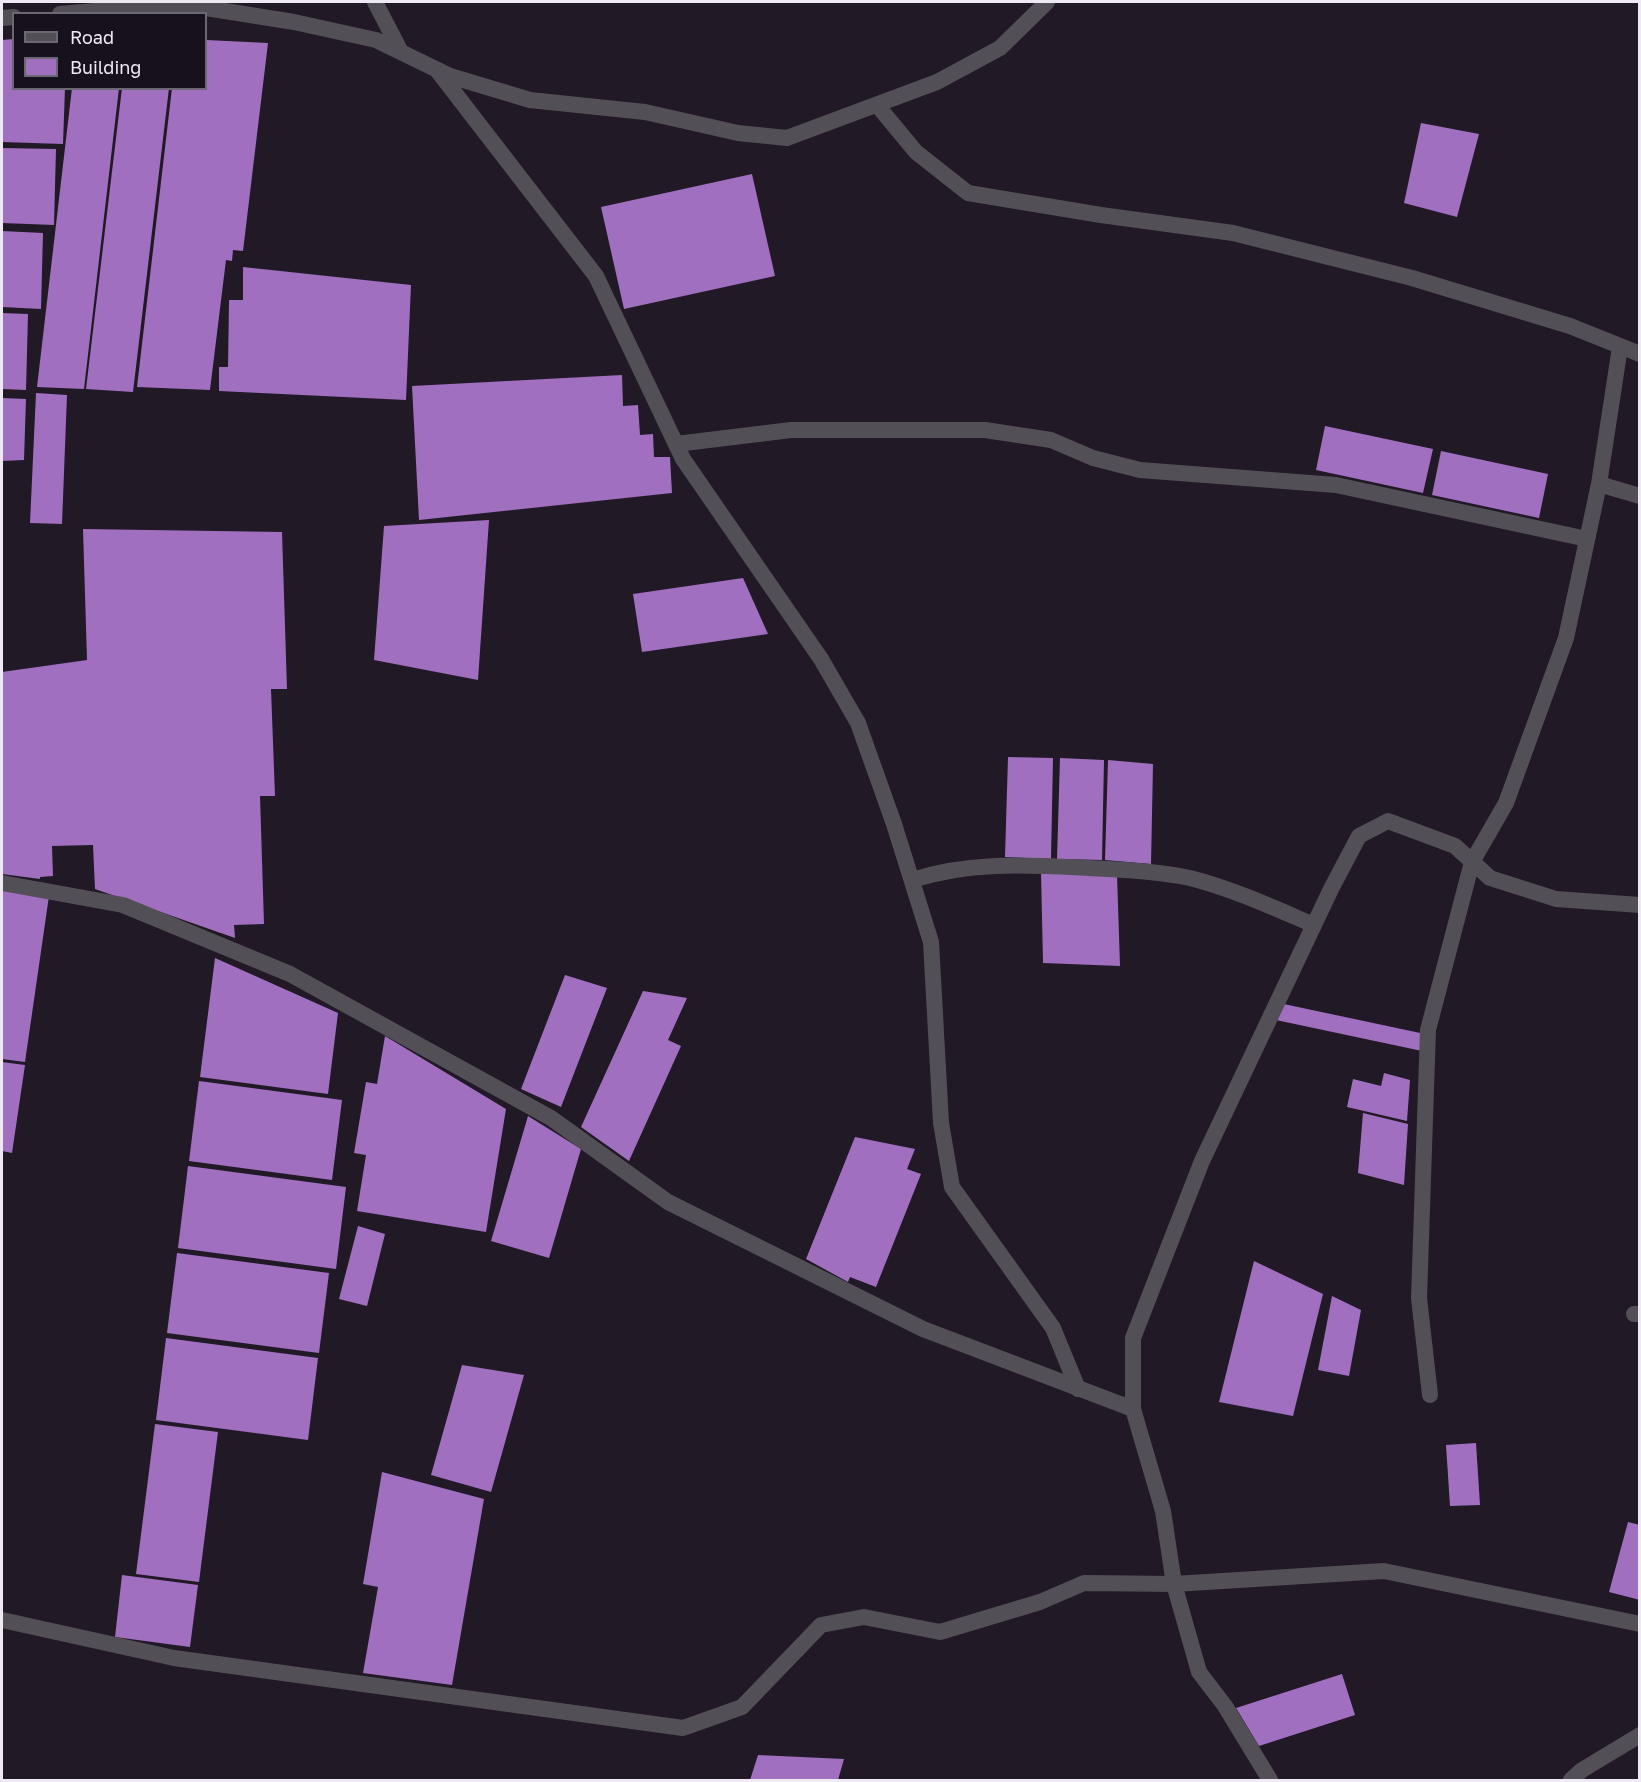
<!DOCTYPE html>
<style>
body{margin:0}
#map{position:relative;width:1641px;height:1782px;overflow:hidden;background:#211926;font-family:"Golos Text",sans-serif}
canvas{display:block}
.frame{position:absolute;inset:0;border:3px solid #eee9f3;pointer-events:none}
.legend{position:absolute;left:12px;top:12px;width:195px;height:78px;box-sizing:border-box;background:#17101d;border:2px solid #6d6773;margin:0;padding:8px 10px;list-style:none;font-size:18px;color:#eee9f3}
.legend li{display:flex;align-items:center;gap:12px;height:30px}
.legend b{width:30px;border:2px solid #6d6773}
</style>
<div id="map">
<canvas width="1641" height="1782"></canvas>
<div class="frame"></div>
<ul class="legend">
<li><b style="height:8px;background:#534f56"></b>Road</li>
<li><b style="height:16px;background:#a16fc0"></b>Building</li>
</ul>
</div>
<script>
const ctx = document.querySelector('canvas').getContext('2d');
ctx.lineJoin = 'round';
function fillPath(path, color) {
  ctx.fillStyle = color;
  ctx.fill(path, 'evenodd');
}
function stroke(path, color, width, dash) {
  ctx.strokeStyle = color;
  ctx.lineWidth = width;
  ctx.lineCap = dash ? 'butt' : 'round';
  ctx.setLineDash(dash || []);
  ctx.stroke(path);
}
fillPath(new Path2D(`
 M14,39v49h51l-2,56 -61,-2v-102z
 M206,40l62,3 -25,208 -10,-1 -1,11 -6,-1 -16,130 -73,-3 35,-299h34z
 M72,88h47l-35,301 -47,-2z
 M122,88h47l-36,304 -47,-3z
 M1421,123l58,11 -22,83 -53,-14z
 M2,148l54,1 -2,76 -52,-2z
 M752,174l23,102 -151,33 -23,-102z
 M2,231l41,2 -2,76 -39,-2z
 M243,267l168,18 -5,115 -187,-9v-24h9l1,-67h14z
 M2,313l26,1 -2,76 -24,-1z
 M622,375l1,31 15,-1 2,30 13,-1 1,23h16l2,36 -253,27 -7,-134z
 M36,393l31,2 -5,129 -32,-1z
 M2,398l24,1 -2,61 -22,1z
 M1325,426l108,23 -10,44 -107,-23z
 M1441,451l107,23 -9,44 -107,-23z
 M489,520l-11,160 -104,-20 10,-134z
 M83,529l199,3 5,157h-16l4,107h-15l4,128 -30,1 1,13 -140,-49 -2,-44 -41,1 1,30 -13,1v2l-38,-5v-202l85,-12z
 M743,578l25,56 -126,18 -9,-58z
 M1008,757l45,1 -2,101 -46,-2z
 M1060,758l44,2 -2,100 -45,-1z
 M1108,760l45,4 -2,100 -46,-4z
 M1041,872l76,2 3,92 -77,-3z
 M2,889l47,7 -24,166 -23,-3z
 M215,958l123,55 -10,81 -128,-17z
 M565,975l42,13 -46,119 -40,-18z
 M643,991l44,7 -19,42 13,6 -52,115 -48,-34z
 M1279,1003l146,31 -3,17 -146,-31z
 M385,1036l121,73 -20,123 -129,-21 9,-56 -12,-2 12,-71 11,2z
 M2,1062l23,3 -13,88 -10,-2z
 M1384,1073l26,7 -3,41 -60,-14 6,-28 28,7z
 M199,1081l143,19 -10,80 -143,-19z
 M1363,1113l45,11 -4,61 -46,-12z
 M528,1116l53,33 -32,109 -58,-17z
 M855,1137l60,12 -8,20 14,5 -45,113 -26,-10 -2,5 -42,-23z
 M188,1166l158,21 -10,82 -158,-21z
 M358,1226l27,8 -18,72 -28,-7z
 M177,1253l152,20 -10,80 -152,-20z
 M1254,1261l69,33 -30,122 -74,-14z
 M1332,1296l29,14 -12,66 -31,-6z
 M166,1338l152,20 -10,82 -152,-20z
 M462,1365l62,10 -33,117 -60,-17z
 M155,1424l63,8 -19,150 -63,-8z
 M1476,1443l4,62 -30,1 -4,-61z
 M382,1472l102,27 -32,186 -89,-12 15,-86 -15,-3z
 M1628,1522l12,3v75l-31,-8z
 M122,1575l76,10 -8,62 -75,-10z
 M1342,1674l13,41 -96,31 -23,-38z
 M758,1755l86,4 -6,21h-88z`), '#a16fc0');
stroke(new Path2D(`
 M375,2l26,50
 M60,14l70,-6h76l88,14 82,18 74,36 80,24 115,12 93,21 49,5 150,-56 63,-34 47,-46
 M2,18l12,-1
 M437,70l159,206 87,183 138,200 37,64 36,101 37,118 10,181 11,64 101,141 25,61
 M877,105l39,47 52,41 133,22 132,18 179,45 158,48 70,28
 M676,444l115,-14h194l66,10 42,18 47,12 196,15 251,54
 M1599,484l41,12
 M912,880c59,-19 116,-15 177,-12 34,2 68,3 101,10 43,11 84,30 124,47
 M2,883l121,22 167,69 261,144 117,84 255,127 210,80
 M1634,1314h6
 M1430,1395l-11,-97 9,-268 44,-168 34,-59 60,-165 33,-154 21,-137
 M2,1620l172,38 509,70 59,-21 79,-82 43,-8 76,15 100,-30 44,-19 90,1 210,-13 256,53
 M1270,1780l-45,-74 -26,-34 -25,-88 -11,-73 -30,-102v-71l69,-177 129,-272 28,-53 29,-15 67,25 35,32 66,21 84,6
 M1571,1780l11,-10 58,-35`), '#534f56', 16);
</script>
